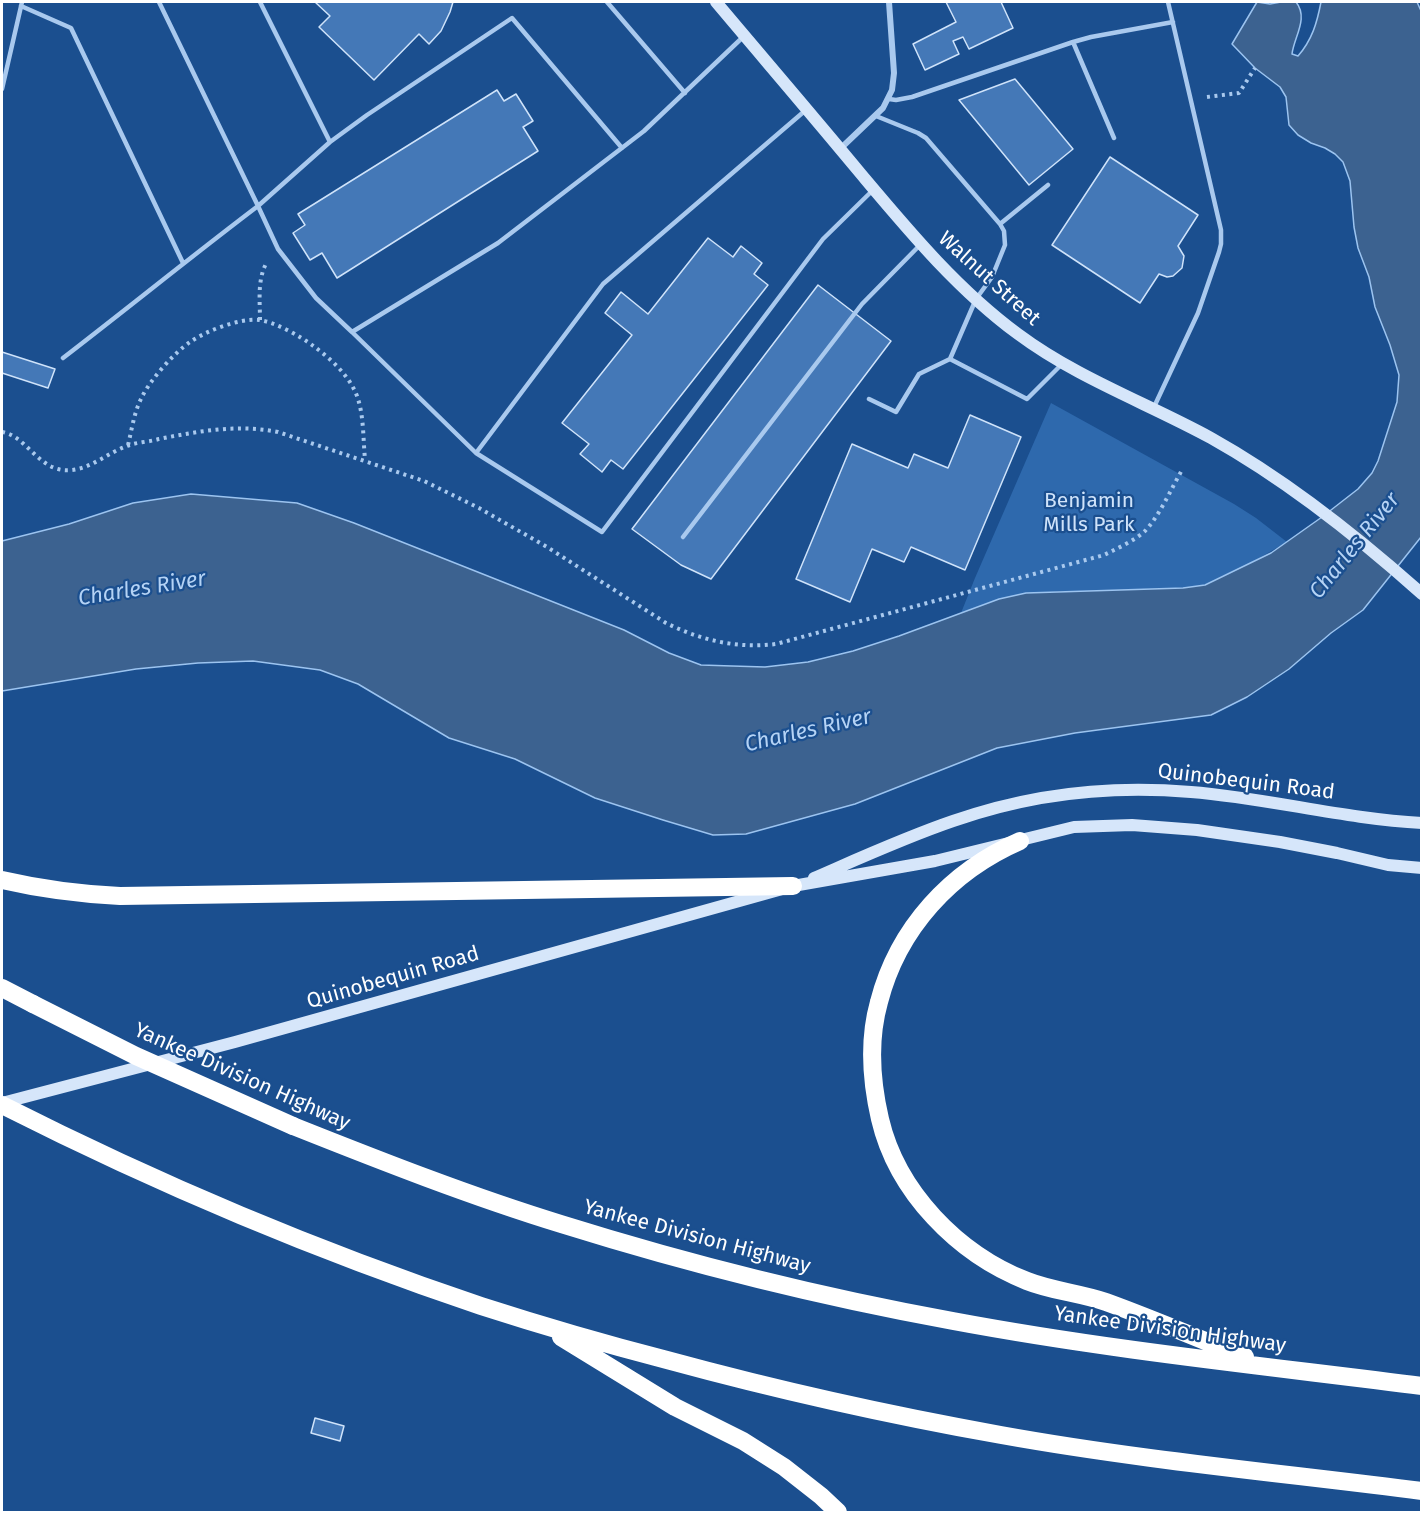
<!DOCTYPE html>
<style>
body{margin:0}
#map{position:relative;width:1423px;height:1514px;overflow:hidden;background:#1b4f8f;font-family:"Fira Sans",sans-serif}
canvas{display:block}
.frame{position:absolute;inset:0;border:3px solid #fff;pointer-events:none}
</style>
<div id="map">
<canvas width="1423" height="1514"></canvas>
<div class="frame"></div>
</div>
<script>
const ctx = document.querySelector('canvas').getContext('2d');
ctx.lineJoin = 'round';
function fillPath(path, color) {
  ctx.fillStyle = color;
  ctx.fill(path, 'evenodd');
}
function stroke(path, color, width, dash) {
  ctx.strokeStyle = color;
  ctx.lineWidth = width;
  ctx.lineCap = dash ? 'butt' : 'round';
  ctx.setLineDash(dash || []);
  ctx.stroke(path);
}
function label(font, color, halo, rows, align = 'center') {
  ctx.font = font + ' "Fira Sans",sans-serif';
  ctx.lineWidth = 4.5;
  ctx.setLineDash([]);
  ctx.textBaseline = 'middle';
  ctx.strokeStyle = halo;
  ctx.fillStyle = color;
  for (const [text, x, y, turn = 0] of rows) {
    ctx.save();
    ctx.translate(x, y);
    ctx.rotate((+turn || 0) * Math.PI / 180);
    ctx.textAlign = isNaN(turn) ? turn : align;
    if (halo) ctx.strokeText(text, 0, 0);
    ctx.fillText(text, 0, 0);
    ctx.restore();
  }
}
fillPath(new Path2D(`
 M1051,403l183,101 22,14 31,24 -40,23 -25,11 -17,9 -22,3 -89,4 -33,-1 -62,8 -38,14 14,-35z`), '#2e69ad');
const water = new Path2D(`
 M1257,2l13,2 11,-2h15c13,16 -2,35 -4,52l6,2c14,-16 19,-33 23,-54h96l5,11 -1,524 -58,73 -32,23 -42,36 -42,28 -36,18 -136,18 -78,15 -142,56 -109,30 -33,1 -50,-15 -68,-22 -80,-39 -66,-21 -91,-54 -38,-14 -67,-9 -55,2 -62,6 -134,22v-150l67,-17 64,-21 58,-9 106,9 57,20 270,107 45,23 32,12 31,1 33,1 43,-5 45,-11 46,-15 100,-37 27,-6 157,-5 22,-3 66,-32 51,-36 36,-28 14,-16 6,-12 19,-59 2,-27 -9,-30 -15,-38 -6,-30 -11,-29 -4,-21 -4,-46 -7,-19 -8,-8 -10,-6 -14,-5 -13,-8 -9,-10 -3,-28 -6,-10 -25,-19 -23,-24z`);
fillPath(water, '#3c6290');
stroke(water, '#9cc4f0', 1.5);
const building = new Path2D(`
 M315,2h138l-3,10 -9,19 -12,13 -10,-10 -45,46 -55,-53 11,-11z
 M946,2h55l12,26 -44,21 -6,-12 -10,4 6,13 -34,16 -12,-26 43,-22z
 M1015,79l58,70 -44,36 -70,-85z
 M497,90l7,11 12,-7 17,27 -10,6 15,24 -201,127 -15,-25 -12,7 -17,-27 12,-8 -7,-11z
 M1110,157l88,58 -20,31 6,10 -2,12 -9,8 -6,1 -8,-3 -19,29 -88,-58z
 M708,238l25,19 8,-11 21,17 -8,11 14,11 -145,184 -12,-9 -9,12 -22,-18 9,-10 -27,-21 70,-88 -27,-22 16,-21 27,22z
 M818,285l73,56 -180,238 -30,-14 -49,-36z
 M2,352l53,17 -7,19 -46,-15z
 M970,415l51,22 -56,133 -54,-23 -7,15 -32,-13 -22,53 -54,-23 56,-135 56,24 6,-14 34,14z
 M315,1418l29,8 -4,15 -29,-8z`);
fillPath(building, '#4478b7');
stroke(building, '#cfe3fa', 1.5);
stroke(new Path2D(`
 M1207,97l32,-4 16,-25
 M260,320c0,-19 -3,-41 7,-58
 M2,432c26,4 37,42 70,38 20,-2 37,-18 55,-24 10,-4 22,-4 32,-7 40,-8 79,-15 119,-7l146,49 55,27 68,39 119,76c34,17 72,26 110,21l328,-89c14,-7 30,-14 41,-24 15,-16 26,-42 37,-61
 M128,445c4,-16 6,-33 14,-48 8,-17 32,-44 48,-55 16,-11 49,-24 69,-22 16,2 41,16 53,25 18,13 37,30 45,51 7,19 6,43 8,63`), '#a9c9ee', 4, [3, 4.5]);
stroke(new Path2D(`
 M159,2l99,204 72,-64 37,-27 145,-97 110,130
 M260,2l70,140
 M607,2l78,91
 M21,6l50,22 112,235
 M1073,42l41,96
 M2,89l20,-87
 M889,99l7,1 16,-3 161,-55 18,-5 82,-15
 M807,109l-204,175 -127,169 126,79 221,-293 49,-48
 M1000,224l48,-39
 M352,332l124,121
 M63,358c65,-50 129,-102 195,-152l20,43 38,49 36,34 146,-89 146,-112 99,-94
 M950,359l77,40 35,-35
 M869,399l27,13 23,-38 31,-15 26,-60 16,-22 13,-32 -1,-14 -4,-7 -74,-86 -8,-5 -42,-17
 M1154,407l44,-94 21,-61 2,-8v-14l-53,-228
 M683,537l179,-233 59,-60`), '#a9c9ee', 4.5);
stroke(new Path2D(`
 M840,149l43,-41 9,-18 2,-17 -5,-71`), '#a9c9ee', 6);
stroke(new Path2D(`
 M716,2c48,57 97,114 145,172 48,57 96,115 157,160 59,44 129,69 193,104 77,43 146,98 211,156
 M814,878c46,-20 92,-41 139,-57 77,-27 158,-36 238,-29 77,6 153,27 231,31
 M2,1103l233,-61 558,-156 142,-25 139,-34 58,-2 65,5 83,12 57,11 51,12 34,3`), '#d6e6fa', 12);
stroke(new Path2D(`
 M1020,841c-69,30 -122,87 -141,161 -11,39 -8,78 1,117 17,73 78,135 147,162 25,10 53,12 79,21 47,17 93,37 139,55
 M2,880c39,9 77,14 118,16l673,-10
 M2,988l31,16
 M2,1105c154,78 315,146 479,201 62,20 124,38 186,54 110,30 222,55 334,75 139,25 280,38 421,56
 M293,1126c88,35 177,70 268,98 128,40 260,73 392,97 155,29 312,45 469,65
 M561,1337l114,70 68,34 41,26 37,29 17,16`), '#fff', 18);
stroke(new Path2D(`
 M33,1004l103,52 157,70`), '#fff', 18);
label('21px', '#fff', '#1b4f8f', [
 ["Walnut Street",989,279,42],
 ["Quinobequin Road",1246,782,7],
 ["Quinobequin Road",393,978,-16],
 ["Yankee Division Highway",242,1077,24],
 ["Yankee Division Highway",697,1237,15],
 ["Yankee Division Highway",1170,1330,8]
]);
label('21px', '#cfe3fa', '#1b4f8f', [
 ["Benjamin",1089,501],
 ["Mills Park",1089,525]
]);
label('italic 22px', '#b5d3f5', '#1b4f8f', [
 ["Charles River",1355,546,-51],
 ["Charles River",142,589,-9],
 ["Charles River",808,731,-13]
]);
</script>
